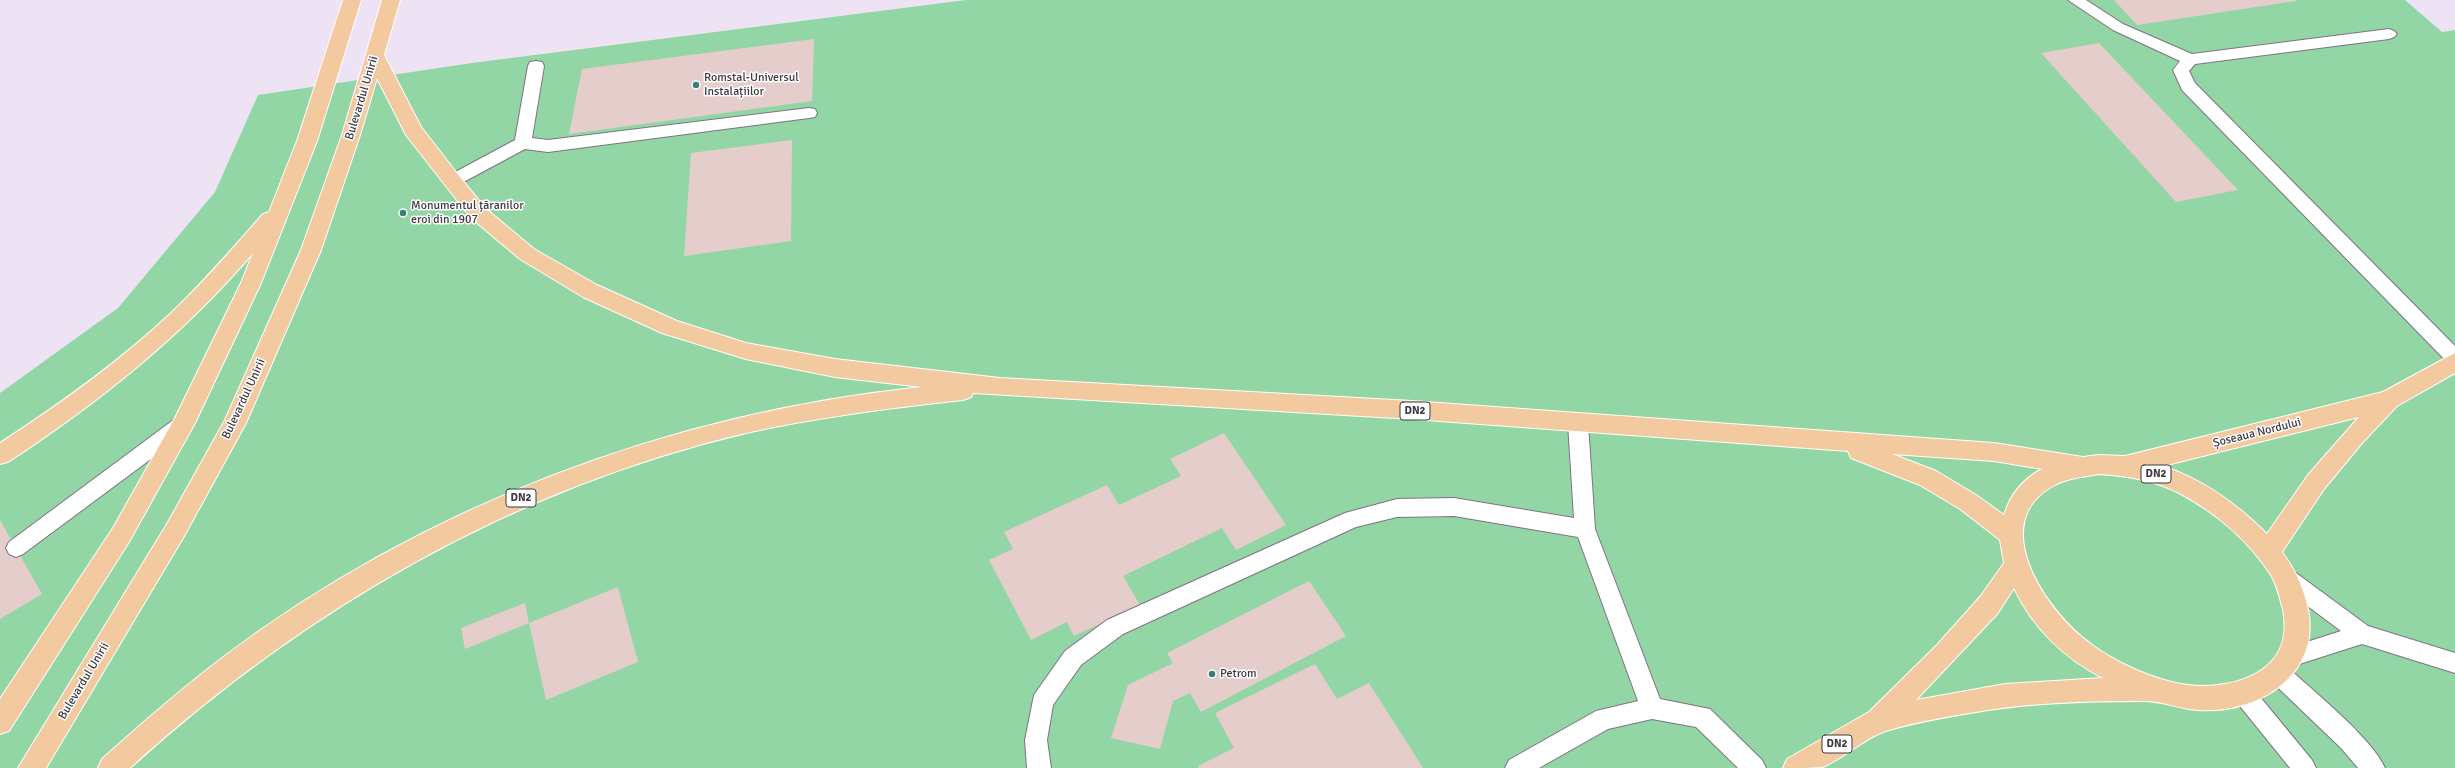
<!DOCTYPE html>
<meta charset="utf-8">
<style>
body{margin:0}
canvas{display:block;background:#eee3f5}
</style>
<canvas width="2455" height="768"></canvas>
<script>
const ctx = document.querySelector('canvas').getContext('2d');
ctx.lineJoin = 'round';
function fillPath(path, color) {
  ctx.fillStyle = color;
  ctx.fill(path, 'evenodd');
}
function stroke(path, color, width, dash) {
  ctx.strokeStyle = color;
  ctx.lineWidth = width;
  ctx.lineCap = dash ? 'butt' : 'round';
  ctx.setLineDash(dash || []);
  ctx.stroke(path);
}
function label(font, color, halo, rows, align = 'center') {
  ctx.font = font + ' Signika,sans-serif';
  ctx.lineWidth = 3;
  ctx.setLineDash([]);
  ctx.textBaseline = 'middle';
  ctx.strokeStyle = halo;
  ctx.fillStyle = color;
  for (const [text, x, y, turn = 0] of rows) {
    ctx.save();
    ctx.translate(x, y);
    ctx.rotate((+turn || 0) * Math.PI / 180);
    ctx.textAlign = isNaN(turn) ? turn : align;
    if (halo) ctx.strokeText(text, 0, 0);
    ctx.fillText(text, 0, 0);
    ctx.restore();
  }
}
fillPath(new Path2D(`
 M966,0h1439l37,32 13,-2v738h-2455v-375l118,-85 97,-116 43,-97 214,-32z`), '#93d6a5');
fillPath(new Path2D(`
 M2114,0h182v1l-159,24z
 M814,39l-2,62 -243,33 13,-65z
 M2099,43l139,147 -62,12 -135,-149z
 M792,140l-1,101 -107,15 7,-103z
 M1224,433l62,92 -50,25 -14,-22 -99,48 17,29 -66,31 -7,-14 -36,18 -42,-80 24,-11 -9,-17 103,-47 12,20 62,-29 -11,-17z
 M0,520l42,74 -42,25z
 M1309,581l37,55 -145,76 -11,-19 -17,8 -13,48 -49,-11 17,-53 45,-22 -6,-10z
 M618,587l20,75 -92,38 -17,-77z
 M525,603l4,20 -64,26 -4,-21z
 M1315,664l22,35 32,-16 54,85h-224l-1,-2 36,-18 -19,-35z`), '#e5cdcb');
const lane = new Path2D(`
 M2068,0h18l37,24 69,30 197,-25 5,2 3,3 -3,3 -5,2 -194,25 -6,7 6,12 260,263v19l-7,-2 -266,-273 -9,-20 7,-9 -67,-31z
 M536,61l6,1 2,4 -12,72 16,2 261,-32 6,1 2,4 -2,4 -6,1 -261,34 -23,-3 -67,36 -6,2 -6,-2 -2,-4 2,-4 69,-37 13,-74 2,-4z
 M1578,415l7,2 3,6 7,106 65,170 50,10 52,51 4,8h-28l-42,-41 -44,-8 -44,10 -69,39h-34l4,-8 87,-49 42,-10 -60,-164 -124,-21 -57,1 -41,10 -233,107 -42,31 -28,40 -6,35 4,28h-24l-2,-28 9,-45 31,-44 42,-31 238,-107 52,-14 57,-1 120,20 -6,-95 3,-6z
 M183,416l7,2 3,6 -3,6 -167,124 -7,3 -7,-3 -3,-6 3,-6 167,-124z
 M2285,568l7,2 76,56 87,27v20l-93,-29 -72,23 -8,-3 -3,-7 3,-7 59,-19 -63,-47 -4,-7 4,-7z
 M2278,663l8,3c26,24 86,72 99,102h-27l-17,-20 -71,-68 -3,-7 3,-7z
 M2243,683l8,3 61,74 4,8h-26l-55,-68 -3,-7 3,-7z`);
const primary = new Path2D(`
 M343,0h18l-44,141 -56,142 -66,140 -66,119 -120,189 -9,3v-35l113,-171 62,-110 66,-135 12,-30c-71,83 -154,149 -245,209l-8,2v-21c60,-39 118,-80 170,-129 33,-31 63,-66 93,-100l6,-2 28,-71z
 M382,0h18l-16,55 37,72 38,49 26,32 49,41 63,36 80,36 69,22 89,16 165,19 412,23 582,42 89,14 16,-2 26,1 258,-64 72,-39v20l-58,33 -35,37 -38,46 -42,63c18,24 33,60 26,91 -12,48 -64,70 -110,67 -18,-1 -35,-9 -53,-9 -52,0 -106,1 -157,9 -31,5 -76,12 -105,22 -21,8 -39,26 -60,35 -11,1 -29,1 -40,1l4,-9 82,-47 68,-67 43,-48 24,-34 -4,-23 -40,-31 -40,-24 -69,-27 -3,-7 -436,-32 -439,-26 -2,4 -8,3c-73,8 -145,17 -217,33 -232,55 -440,175 -616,335h-32l4,-9c39,-35 78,-69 120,-101 202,-152 448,-245 700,-271l-87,-10 -89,-18 -84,-26 -79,-36 -63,-38 -49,-41 -65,-83 -29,-57 -17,57 -39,115 -75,173 -63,115 -137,230h-28l149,-244 58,-104 76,-170 41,-115zM2359,417l-51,58 -41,59c-30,-30 -63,-54 -104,-68zM1892,454l102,7 48,8c-19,10 -32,26 -38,46l-28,-20 -40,-24zM2099,474c29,2 56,6 82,20 35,19 68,47 90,81 6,10 9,23 12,35 11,55 -35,76 -83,76 -38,-1 -89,-24 -118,-49 -39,-32 -94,-115 -29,-151 14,-8 30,-9 46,-12zM2014,588c19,40 51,71 89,90l-98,6 -89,16 82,-87z`);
stroke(lane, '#7e7383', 2);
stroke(primary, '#fff', 2);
fillPath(lane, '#fff');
fillPath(primary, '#f3c9a0');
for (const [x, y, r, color] of [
 [696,85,4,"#397e73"],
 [403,213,4,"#397e73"],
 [1212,674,4,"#397e73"]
]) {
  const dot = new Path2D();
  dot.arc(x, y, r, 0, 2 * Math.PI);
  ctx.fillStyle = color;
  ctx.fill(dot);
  stroke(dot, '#fff', 1.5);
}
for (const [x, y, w] of [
 [1415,411,30],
 [2156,474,30],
 [521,498,30],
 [1837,744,30]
]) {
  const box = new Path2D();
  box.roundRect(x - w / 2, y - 9, w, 18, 3);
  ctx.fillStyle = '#fff';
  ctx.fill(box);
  stroke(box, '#3e3940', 1);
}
label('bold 11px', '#3e3940', null, [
 ["DN2",1415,411],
 ["DN2",2156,474],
 ["DN2",521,498],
 ["DN2",1837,744]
]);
label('12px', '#3e3940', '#fff', [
 ["Romstal-Universul",704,78],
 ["Instalațiilor",704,92],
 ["Monumentul țăranilor",411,206],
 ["eroi din 1907",411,220],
 ["Petrom",1220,674]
], 'left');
label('12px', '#3e3940', '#fff', [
 ["Bulevardul Unirii",362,98,-73],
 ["Bulevardul Unirii",244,399,-65],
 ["Șoseaua Nordului",2257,433,-14],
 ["Bulevardul Unirii",84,681,-59]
]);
</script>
